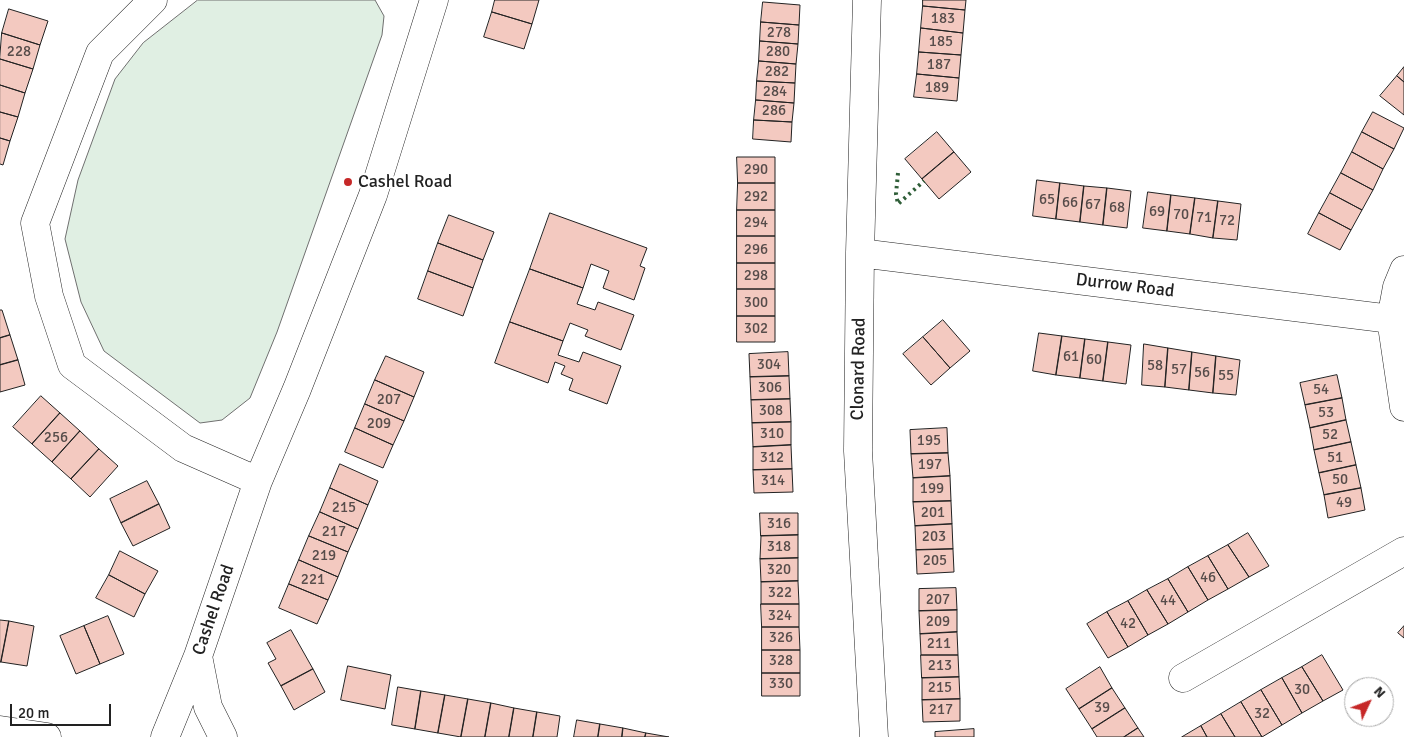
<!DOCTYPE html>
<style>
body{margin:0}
#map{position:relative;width:1404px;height:737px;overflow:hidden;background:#fff;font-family:Signika,sans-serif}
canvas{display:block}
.north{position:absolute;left:1344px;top:677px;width:50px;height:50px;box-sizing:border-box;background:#fff;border:1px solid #a7a7a7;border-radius:50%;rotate:47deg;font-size:14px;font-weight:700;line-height:20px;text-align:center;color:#222}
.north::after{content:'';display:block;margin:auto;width:18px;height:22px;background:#c62828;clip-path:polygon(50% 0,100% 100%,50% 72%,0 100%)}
.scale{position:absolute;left:10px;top:704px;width:101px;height:22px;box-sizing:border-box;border:2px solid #222;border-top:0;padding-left:6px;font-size:15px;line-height:18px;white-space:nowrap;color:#222;-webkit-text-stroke:4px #fff;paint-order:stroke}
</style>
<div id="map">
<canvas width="1404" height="737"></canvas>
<div class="north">N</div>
<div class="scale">20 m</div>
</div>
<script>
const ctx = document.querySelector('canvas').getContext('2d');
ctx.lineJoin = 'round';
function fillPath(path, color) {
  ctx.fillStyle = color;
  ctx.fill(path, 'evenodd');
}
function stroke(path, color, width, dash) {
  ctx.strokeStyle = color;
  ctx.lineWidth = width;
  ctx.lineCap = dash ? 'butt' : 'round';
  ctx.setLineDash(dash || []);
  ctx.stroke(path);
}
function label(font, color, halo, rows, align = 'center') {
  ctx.font = font + ' Signika,sans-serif';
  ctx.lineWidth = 4;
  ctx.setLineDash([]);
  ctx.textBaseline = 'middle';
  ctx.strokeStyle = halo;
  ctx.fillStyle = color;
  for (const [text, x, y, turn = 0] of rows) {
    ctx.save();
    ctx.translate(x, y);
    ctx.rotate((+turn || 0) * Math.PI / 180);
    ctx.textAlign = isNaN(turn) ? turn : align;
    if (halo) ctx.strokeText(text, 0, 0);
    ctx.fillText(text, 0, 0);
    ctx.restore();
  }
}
const green = new Path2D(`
 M198,0h177l9,16 -2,19 -105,297 -27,66 -28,22 -22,3 -96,-72 -23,-49 -16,-63 13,-59 37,-101 28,-36z`);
fillPath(green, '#e0efe3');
stroke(green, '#6f6f6f', 1);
const building = new Path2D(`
 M495,0h44l-7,24 -40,-12z
 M923,0h43l-1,10 -42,-4z
 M763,2l37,3 -1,20 -38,-3z
 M923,6l42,4 -2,23 -42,-5z
 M9,9l39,12 -8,24 -38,-12z
 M492,12l40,12 -8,25 -40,-12z
 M761,22l38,3 -1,19 -38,-3z
 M921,28l42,5 -2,22 -42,-3z
 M2,33l38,12 -7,24 -33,-10z
 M760,41l38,3 -2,20 -37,-3z
 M919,52l42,3 -2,23 -42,-4z
 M0,59l33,10 -8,24 -25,-8z
 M759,61l37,3 -1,19 -38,-2z
 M1404,67v15l-7,-6z
 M917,74l42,4 -2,23 -43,-4z
 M1397,76l7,6v33l-24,-19z
 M757,81l38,2 -1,20 -38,-3z
 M0,85l25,8 -7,24 -18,-5z
 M756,100l38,3 -2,19 -38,-2z
 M0,112l18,5 -8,24 -10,-3z
 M1373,112l31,16 -10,21 -32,-17z
 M754,120l38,2 -1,20 -38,-3z
 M937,132l17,20 -32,27 -17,-20z
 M1362,132l32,17 -11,20 -31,-17z
 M0,138l10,3 -7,24 -3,-1z
 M954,152l17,20 -32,27 -17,-20z
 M1352,152l31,17 -10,21 -32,-17z
 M737,157h38v26h-37z
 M1341,173l32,17 -11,20 -32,-17z
 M1037,180l23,3 -4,36 -23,-3z
 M738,183h37v27h-38z
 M1060,183l24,3 -4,36 -24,-3z
 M1084,186l23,2 -4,37 -23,-3z
 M1107,188l24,3 -4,37 -24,-3z
 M1148,192l23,3 -4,36 -24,-3z
 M1330,193l32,17 -11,20 -32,-17z
 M1171,195l24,3 -5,36 -23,-3z
 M1195,198l23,3 -5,37 -23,-4z
 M1218,201l23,3 -4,36 -24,-2z
 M737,210h38v26h-38z
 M550,213l97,35 -7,18 5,2 -11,32 -31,-12 6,-17 -18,-7 -8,24 -53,-19z
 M1319,213l32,17 -11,20 -32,-16z
 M449,215l45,17 -11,28 -45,-17z
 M737,236h38v27h-38z
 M438,243l45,17 -10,28 -45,-17z
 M737,263h38v26h-38z
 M530,269l53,19 -6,16 18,6 3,-8 36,13 -13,35 -36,-14 3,-6 -18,-7 -7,18 -53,-19z
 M428,271l45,17 -10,28 -45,-17z
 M737,289h38v27h-38z
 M0,310h2l8,25 -10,3z
 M737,316h38v26h-38z
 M943,320l27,31 -20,17 -27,-31z
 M510,322l53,19 -5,14 21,7 4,-10 38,14 -14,38 -38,-14 4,-11 -12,-5 4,-8 -10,-4 -7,21 -53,-20z
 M1039,333l23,3 -6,39 -23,-4z
 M10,335l8,25 -18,5v-27z
 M1062,336l23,3 -5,39 -24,-3z
 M923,337l27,31 -19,17 -28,-31z
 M1085,339l23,3 -5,39 -23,-3z
 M1108,342l23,3 -5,39 -23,-3z
 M1144,344l24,4 -3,39 -23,-2z
 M1168,348l24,4 -3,38 -24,-3z
 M788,352l1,24 -39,1 -1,-23z
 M1192,352l24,4 -3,37 -24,-3z
 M386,356l38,16 -10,25 -39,-17z
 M1216,356l24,4 -4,35 -23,-2z
 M18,360l7,25 -25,7v-27z
 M1337,375l5,23 -37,7 -5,-22z
 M789,376l1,23 -39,1 -1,-23z
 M375,380l39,17 -10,24 -39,-17z
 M41,396l19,17 -28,31 -19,-17z
 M1342,398l4,22 -36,8 -5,-23z
 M790,399l1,23 -39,1 -1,-23z
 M365,404l39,17 -11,24 -38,-17z
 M60,413l20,18 -28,31 -20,-18z
 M1346,420l5,22 -37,8 -4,-22z
 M791,422v23l-38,2 -1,-24z
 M355,428l38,17 -10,23 -38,-16z
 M947,428l1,25 -37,1 -1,-24z
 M80,431l19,18 -28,30 -19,-17z
 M1351,442l5,23 -37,8 -5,-23z
 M791,445l1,24 -39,1v-23z
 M99,449l19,17 -28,31 -19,-18z
 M948,453l2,23 -37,2 -2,-24z
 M340,464l38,17 -10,24 -38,-17z
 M1356,465l5,23 -37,7 -5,-22z
 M792,469l1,23 -39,1 -1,-23z
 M950,476l1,25 -38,1v-24z
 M147,481l12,23 -38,19 -11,-24z
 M330,488l38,17 -10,24 -38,-17z
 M1361,488l4,22 -37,8 -4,-23z
 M951,501l1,23 -37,2 -2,-24z
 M159,504l11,24 -37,18 -12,-23z
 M320,512l38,17 -10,23 -39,-16z
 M760,513h38v22l-37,1z
 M952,524l1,25 -37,1 -1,-24z
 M1248,533l21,33 -20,11 -21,-32z
 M798,535v23l-38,1 1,-23z
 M309,536l39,16 -10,25 -39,-17z
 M1228,545l21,32 -21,12 -20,-33z
 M953,549l1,23 -37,2 -1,-24z
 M120,551l38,20 -13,23 -36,-19z
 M1208,556l20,33 -20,11 -20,-33z
 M798,558v23l-37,1 -1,-23z
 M299,560l39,17 -10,23 -39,-16z
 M1188,567l20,33 -20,12 -20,-33z
 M109,575l36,19 -11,23 -38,-19z
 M1168,579l20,33 -20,12 -21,-34z
 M798,581l1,23h-38v-22z
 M289,584l39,16 -11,24 -38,-16z
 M956,588l1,22 -38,1v-22z
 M1147,590l21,34 -20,11 -20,-34z
 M1128,601l20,34 -20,12 -21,-35z
 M761,604h38v23h-37z
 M957,610v22l-37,2 -1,-23z
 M1107,612l21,35 -20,11 -21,-34z
 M108,616l16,38 -24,10 -16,-38z
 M0,620l9,1 -8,41h-1z
 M9,621l25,5 -7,40 -26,-4z
 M84,626l16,38 -24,10 -16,-38z
 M1404,626v12l-6,-5z
 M762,627h37l1,23h-38z
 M291,630l22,39 -32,17 -13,-23 8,-4 -9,-16z
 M957,632l1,23h-37l-1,-21z
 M762,650h38v23h-38z
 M921,655h37l1,22 -37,1z
 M1322,655l21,35 -20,11 -21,-34z
 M348,666l43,9 -6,34 -44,-9z
 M1100,667l12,21 -33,21 -13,-20z
 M1302,667l21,34 -21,12 -20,-35z
 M313,669l12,23 -31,18 -13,-24z
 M762,673h38v23h-38z
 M959,677l1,22 -38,1v-22z
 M1282,678l20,35 -20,12 -21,-35z
 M398,687l23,4 -6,38 -23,-4z
 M1112,688l13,20 -33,21 -13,-20z
 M1261,690l21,35 -20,12 -21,-35z
 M421,691l24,4 -7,38 -23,-4z
 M445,695l23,4 -7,38 -23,-4z
 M468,699l23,4 -6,34h-24z
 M960,699v22l-37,1 -1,-22z
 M1241,702l21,35h-27l-14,-23z
 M491,703l23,5 -5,29h-24z
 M514,708l23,4 -4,25h-24z
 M1125,708l13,20 -14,9h-27l-5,-8z
 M537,712l23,4 -3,21h-24z
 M1221,714l14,23h-28l-6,-11z
 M577,720l23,4 -2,13h-24z
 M600,724l23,4 -1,9h-24z
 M1201,726l6,11h-25z
 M623,728l23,5 -1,4h-23z
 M1138,728l6,9h-20z
 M974,729v8h-39v-5z
 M646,733l23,4h-24z`);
fillPath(building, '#f3c9c0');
stroke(building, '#222', 1);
const minor = new Path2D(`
 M153,0l-53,53 -65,170 14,73 23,69 111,83 75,33
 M867,0l-7,253 -2,198 16,286
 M860,253l531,66
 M1404,270l-7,17 -6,32 13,88
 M198,656l10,51 15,30
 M1183,678l221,-127
 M165,737l33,-81 60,-175 39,-92 76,-194 61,-195`);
const tertiary = new Path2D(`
 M0,730l47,7`);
stroke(minor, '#222', 29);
stroke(tertiary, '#222', 29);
stroke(minor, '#fff', 28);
stroke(tertiary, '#fff', 28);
stroke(new Path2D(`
 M898,173l-2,21 2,10 26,-23`), '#2f5e38', 4, [2.5, 4]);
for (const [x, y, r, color] of [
 [348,182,5,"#c62828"]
]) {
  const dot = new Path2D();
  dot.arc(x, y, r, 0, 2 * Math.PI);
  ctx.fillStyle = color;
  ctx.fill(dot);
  stroke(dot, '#fff', 2);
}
label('15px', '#564c4a', null, [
 ["183",943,19],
 ["278",779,33],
 ["185",941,42],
 ["228",19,52],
 ["280",778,52],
 ["187",939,65],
 ["282",777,72],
 ["189",937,88],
 ["284",775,92],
 ["286",774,111],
 ["290",756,170],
 ["292",756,197],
 ["65",1047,200],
 ["66",1070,203],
 ["67",1093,205],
 ["68",1117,208],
 ["69",1157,212],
 ["70",1181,215],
 ["71",1204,218],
 ["72",1227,221],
 ["294",756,223],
 ["296",756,250],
 ["298",756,276],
 ["300",756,303],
 ["302",756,329],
 ["61",1071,357],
 ["60",1094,360],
 ["304",769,365],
 ["58",1155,366],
 ["57",1179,370],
 ["56",1202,373],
 ["55",1226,376],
 ["306",770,388],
 ["54",1321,390],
 ["207",389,400],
 ["308",771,411],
 ["53",1326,413],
 ["209",379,424],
 ["310",772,434],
 ["52",1330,435],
 ["256",56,438],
 ["195",929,441],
 ["312",772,458],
 ["51",1335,458],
 ["197",930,465],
 ["50",1340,480],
 ["314",773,481],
 ["199",932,489],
 ["49",1344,503],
 ["215",344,508],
 ["201",933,513],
 ["316",779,524],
 ["217",334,532],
 ["203",934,537],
 ["318",779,547],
 ["219",324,556],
 ["205",935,561],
 ["320",779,570],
 ["46",1208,578],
 ["221",313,580],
 ["322",780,593],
 ["207",938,600],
 ["44",1168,601],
 ["324",780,616],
 ["209",938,622],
 ["42",1128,624],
 ["326",781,638],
 ["211",939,644],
 ["328",781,661],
 ["213",940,666],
 ["330",781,684],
 ["215",940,688],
 ["30",1302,690],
 ["39",1102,708],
 ["217",941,710],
 ["32",1262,714]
]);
label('18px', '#222', '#fff', [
 ["Cashel Road",358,182]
], 'left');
label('18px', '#222', '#fff', [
 ["Durrow Road",1125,286,7],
 ["Clonard Road",859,369,-89],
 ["Cashel Road",214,610,-71]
]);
</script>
